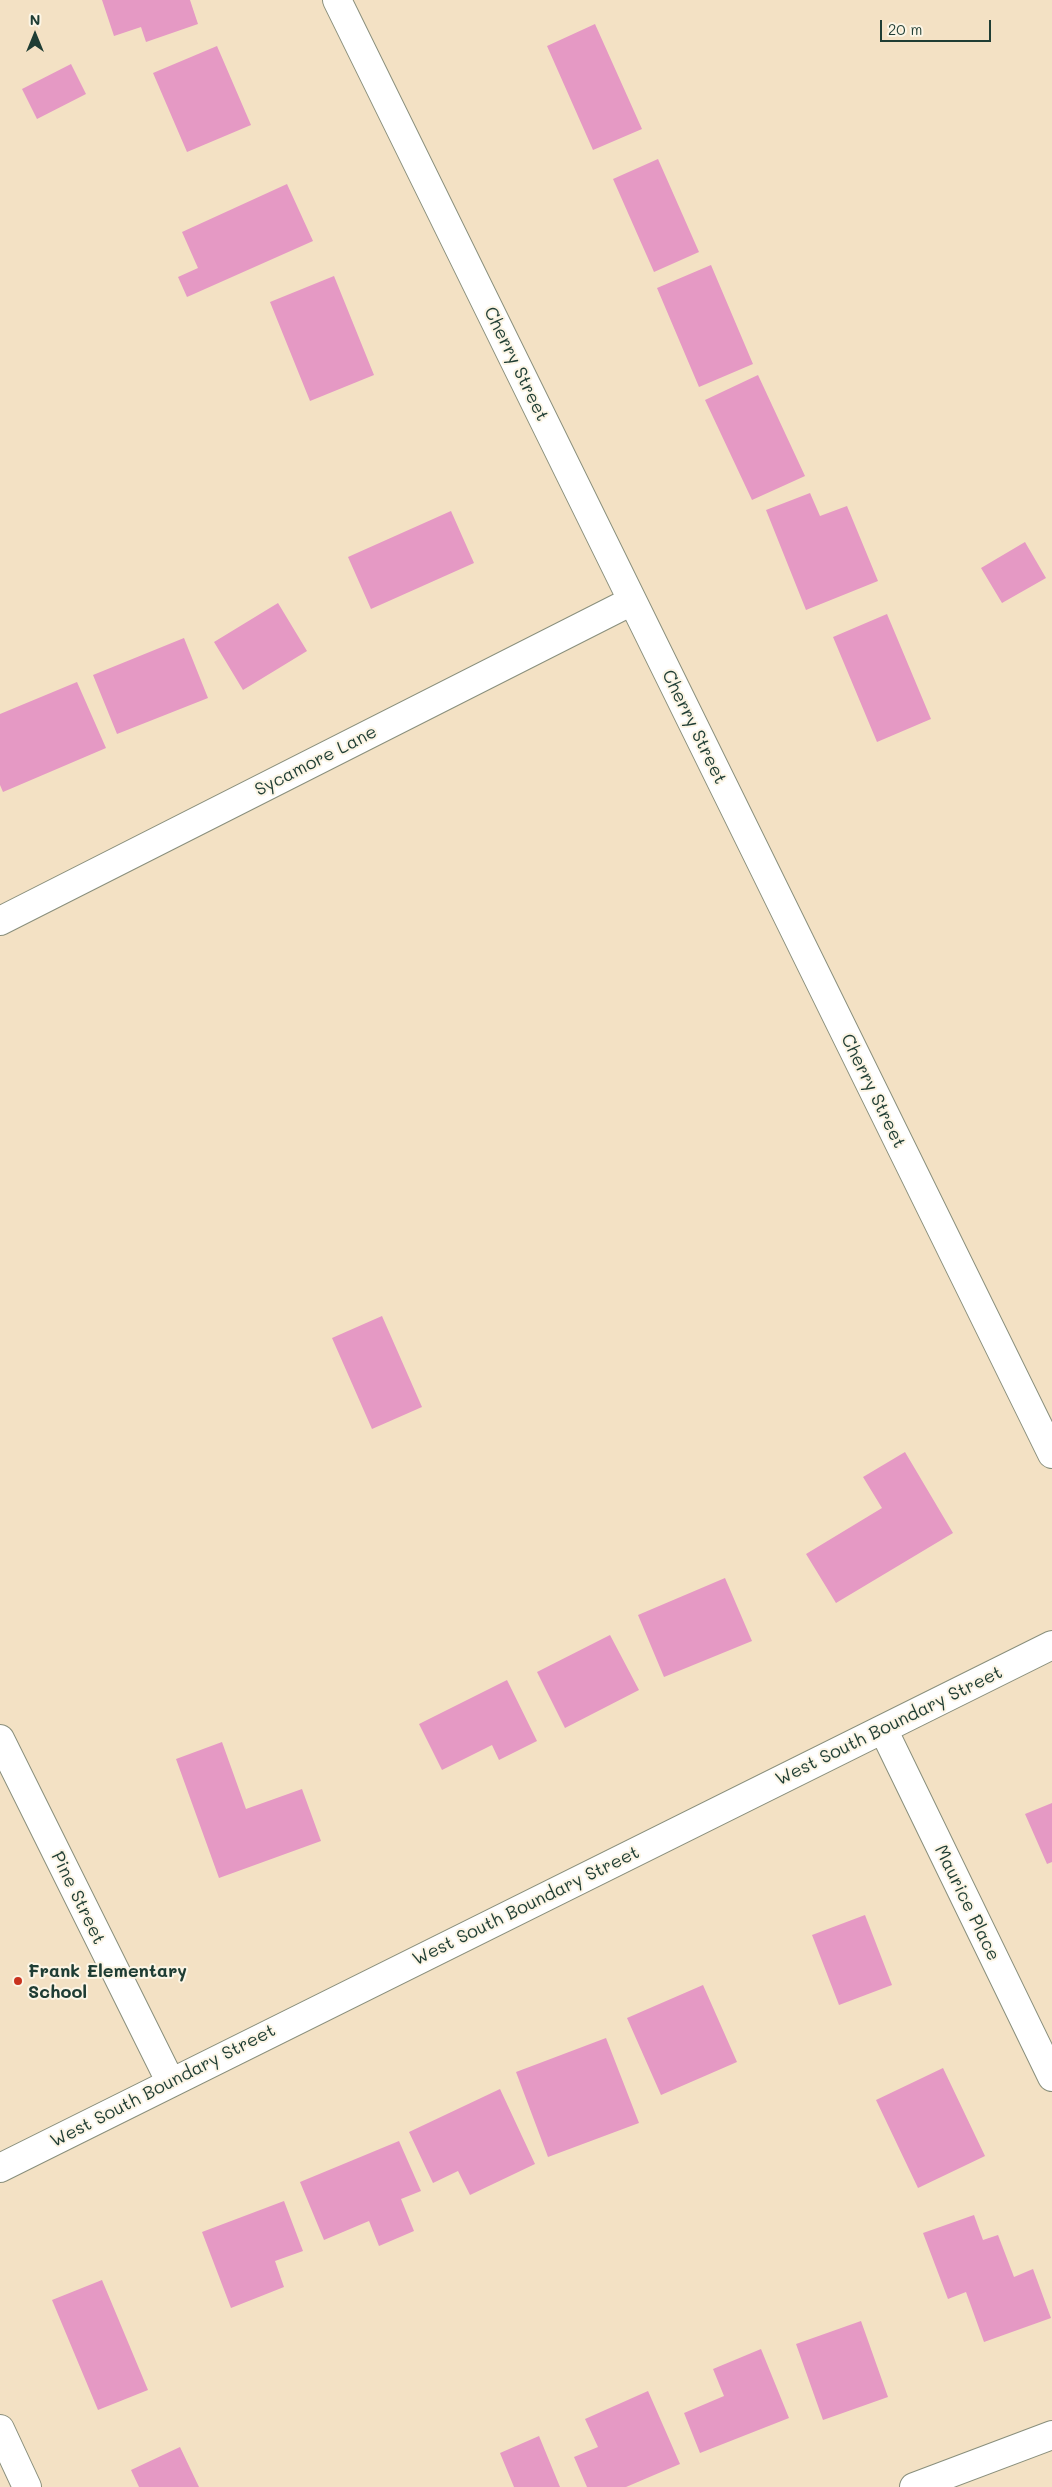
<!DOCTYPE html>
<style>
body{margin:0}
#map{position:relative;width:1052px;height:2487px;overflow:hidden;background:#f3e1c4;font-family:Mali,sans-serif}
canvas{display:block}
.north{position:absolute;left:10px;top:10px;width:50px;height:50px;-webkit-text-stroke:4px #fcf5e5;paint-order:stroke;rotate:0deg;font-size:14px;font-weight:700;line-height:20px;text-align:center;color:#1f3d34}
.north::after{content:'';display:block;margin:auto;width:18px;height:22px;background:#1f3d34;clip-path:polygon(50% 0,100% 100%,50% 72%,0 100%)}
.scale{position:absolute;left:880px;top:20px;width:111px;height:22px;box-sizing:border-box;border:2px solid #1f3d34;border-top:0;padding-left:6px;font-size:15px;line-height:18px;white-space:nowrap;color:#1f3d34;-webkit-text-stroke:4px #fcf5e5;paint-order:stroke}
</style>
<div id="map">
<canvas width="1052" height="2487"></canvas>
<div class="north">N</div>
<div class="scale">20 m</div>
</div>
<script>
const ctx = document.querySelector('canvas').getContext('2d');
ctx.lineJoin = 'round';
function fillPath(path, color) {
  ctx.fillStyle = color;
  ctx.fill(path, 'evenodd');
}
function stroke(path, color, width, dash) {
  ctx.strokeStyle = color;
  ctx.lineWidth = width;
  ctx.lineCap = dash ? 'butt' : 'round';
  ctx.setLineDash(dash || []);
  ctx.stroke(path);
}
function label(font, color, halo, rows, align = 'center') {
  ctx.font = font + ' Mali,sans-serif';
  ctx.lineWidth = 4;
  ctx.setLineDash([]);
  ctx.textBaseline = 'middle';
  ctx.strokeStyle = halo;
  ctx.fillStyle = color;
  for (const [text, x, y, turn = 0] of rows) {
    ctx.save();
    ctx.translate(x, y);
    ctx.rotate((+turn || 0) * Math.PI / 180);
    ctx.textAlign = isNaN(turn) ? turn : align;
    if (halo) ctx.strokeText(text, 0, 0);
    ctx.fillText(text, 0, 0);
    ctx.restore();
  }
}
fillPath(new Path2D(`
 M102,0h88l8,24 -52,18 -5,-15 -27,9z
 M595,24l47,105 -49,21 -46,-104z
 M217,46l34,79 -64,27 -34,-79z
 M71,64l15,30 -49,25 -15,-30z
 M658,159l41,93 -45,20 -41,-93z
 M287,184l26,57 -126,56 -9,-20 20,-9 -16,-36z
 M711,265l42,99 -54,23 -42,-99z
 M334,276l40,99 -64,26 -40,-99z
 M758,375l47,101 -53,24 -47,-100z
 M810,493l10,23 27,-10 31,75 -72,29 -40,-100z
 M451,511l23,52 -103,46 -23,-52z
 M1025,542l21,36 -44,25 -21,-35z
 M278,603l29,48 -64,39 -29,-48z
 M887,614l44,105 -54,23 -44,-105z
 M184,638l24,60 -91,36 -24,-59z
 M77,682l29,66 -103,44 -3,-7v-71z
 M382,1316l40,91 -50,22 -40,-91z
 M905,1452l48,81 -117,70 -30,-49 76,-46 -19,-31z
 M725,1578l27,63 -88,36 -26,-62z
 M610,1635l29,55 -74,38 -28,-56z
 M507,1680l30,61 -38,19 -7,-15 -50,25 -23,-46z
 M222,1742l24,67 56,-20 19,52 -102,37 -43,-119z
 M1052,1803v59l-5,2 -22,-50z
 M865,1915l27,70 -53,20 -27,-70z
 M703,1985l34,77 -76,33 -34,-77z
 M606,2038l33,85 -91,34 -32,-85z
 M943,2068l42,88 -67,32 -42,-88z
 M500,2089l35,75 -65,31 -12,-24 -25,12 -24,-51z
 M399,2141l22,50 -20,8 13,32 -35,15 -10,-25 -45,19 -24,-58z
 M284,2201l19,50 -28,10 9,26 -53,21 -29,-76z
 M974,2215l9,25 15,-5 16,42 19,-8 18,49 -67,24 -18,-50 -18,7 -25,-66z
 M102,2280l46,110 -50,20 -46,-110z
 M861,2321l27,76 -65,23 -27,-76z
 M761,2349l28,69 -89,35 -16,-40 40,-17 -11,-27z
 M648,2391l32,73 -54,23h-39l-13,-30 24,-10 -13,-28z
 M539,2436l21,51h-46l-14,-34z
 M180,2447l19,40h-60l-8,-17z`), '#e599c4');
const minor = new Path2D(`
 M337,0l715,1454
 M0,921l632,-320
 M883,1729l169,348
 M0,1739l171,344
 M0,2168l1052,-523
 M0,2429l27,58
 M914,2487l138,-52`);
stroke(minor, '#898f7c', 30);
stroke(minor, '#fff', 28);
for (const [x, y, r, color] of [
 [18,1981,5,"#c8321e"]
]) {
  const dot = new Path2D();
  dot.arc(x, y, r, 0, 2 * Math.PI);
  ctx.fillStyle = color;
  ctx.fill(dot);
  stroke(dot, '#fcf5e5', 2);
}
label('18px', '#1f3d34', '#fcf5e5', [
 ["Cherry Street",516,364,64],
 ["Cherry Street",694,727,64],
 ["Sycamore Lane",316,761,-27],
 ["Cherry Street",873,1091,64],
 ["West South Boundary Street",889,1726,-26],
 ["Pine Street",78,1898,64],
 ["Maurice Place",967,1903,64],
 ["West South Boundary Street",526,1906,-26],
 ["West South Boundary Street",163,2086,-27]
]);
label('bold 18px', '#1f3d34', '#fcf5e5', [
 ["Frank Elementary",28,1971],
 ["School",28,1992]
], 'left');
</script>
